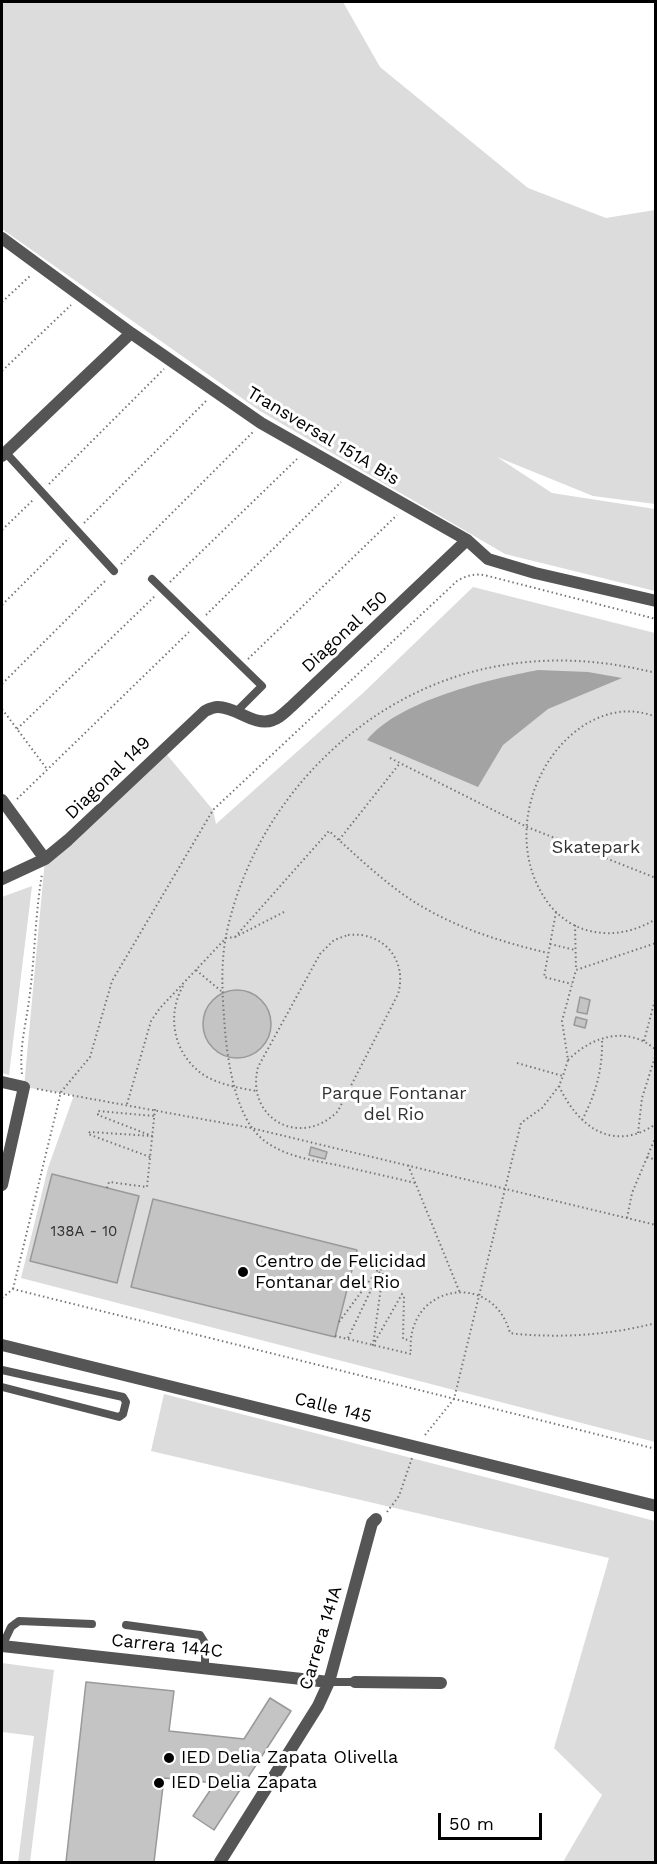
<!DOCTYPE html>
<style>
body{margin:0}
#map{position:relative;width:657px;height:1864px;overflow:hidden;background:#fff;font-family:"Work Sans",sans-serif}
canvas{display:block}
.frame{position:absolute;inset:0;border:3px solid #000;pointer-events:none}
.scale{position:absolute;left:438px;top:1813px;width:104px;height:27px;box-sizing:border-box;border:3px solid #000;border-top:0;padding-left:8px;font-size:18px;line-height:21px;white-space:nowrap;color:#000;-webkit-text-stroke:4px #fff;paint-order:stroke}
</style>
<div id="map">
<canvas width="657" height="1864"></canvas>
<div class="frame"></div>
<div class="scale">50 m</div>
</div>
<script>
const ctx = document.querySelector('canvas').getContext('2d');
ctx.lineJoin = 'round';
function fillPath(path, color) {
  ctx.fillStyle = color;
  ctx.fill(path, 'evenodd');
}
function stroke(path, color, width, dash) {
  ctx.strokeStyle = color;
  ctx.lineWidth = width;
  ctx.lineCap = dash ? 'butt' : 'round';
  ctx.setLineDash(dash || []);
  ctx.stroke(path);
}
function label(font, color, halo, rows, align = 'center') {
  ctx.font = font + ' "Work Sans",sans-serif';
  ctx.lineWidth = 6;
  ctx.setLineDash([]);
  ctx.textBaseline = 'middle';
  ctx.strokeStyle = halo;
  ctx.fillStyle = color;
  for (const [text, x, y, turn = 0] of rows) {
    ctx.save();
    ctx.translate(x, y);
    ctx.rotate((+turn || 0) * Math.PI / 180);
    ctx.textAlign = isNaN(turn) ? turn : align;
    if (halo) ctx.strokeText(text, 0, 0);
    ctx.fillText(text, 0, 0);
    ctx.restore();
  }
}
fillPath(new Path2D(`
 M2,2h341l37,65 148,121 78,30 49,-8v294l-62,-8 -96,-39 55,36 103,16v82l-150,-37 -245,-143 -258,-182z
 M473,587l182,46v809l-634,-164 27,-110 26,-73 -50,-8 21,-228 118,-109 50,60 3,14 147,-131z
 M32,886l-23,189 -7,-2v-176z
 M164,1394l491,127v341h-92l39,-67 -48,-47 55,-190 -458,-107z
 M2,1663l52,7 -24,192h-12l16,-126 -32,-4z`), '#dcdcdc');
fillPath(new Path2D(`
 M538,670l50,2 34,6 -74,31 -45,36 -25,42 -111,-47c31,-39 123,-61 171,-70z`), '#a3a3a3');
const building = new Path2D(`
 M203 1024a34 34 0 1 1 68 0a34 34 0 1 1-68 0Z
 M580,997l10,3 -3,14 -10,-2z
 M576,1017l11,3 -2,8 -11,-3z
 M311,1147l16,5 -2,7 -16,-4z
 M52,1174l87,22 -22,87 -87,-22z
 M153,1199l204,51 -22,87 -204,-50z
 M86,1682l88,9 -5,40 75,8 26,-41 21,13 -77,119 -21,-14 22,-33 -51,-5 -10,84h-88z`);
fillPath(building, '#c4c4c4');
stroke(building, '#999', 1.5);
stroke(new Path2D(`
 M2,302l28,-26
 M2,371l69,-66
 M49,484l115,-115
 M84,523l123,-123
 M2,530l32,-31
 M121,564l132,-132
 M170,582l127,-123
 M2,605l67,-67
 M206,615l135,-133
 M248,659l149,-144
 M2,684l105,-105
 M2,709l45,60
 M656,717c-24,-10 -48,-6 -70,7 -56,35 -78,117 -42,173 9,15 25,28 42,33 25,7 48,2 70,-11
 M17,729l138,-133
 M390,758l137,69 129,51
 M17,799l172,-167
 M339,840l61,-77
 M556,912l-12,65 28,7
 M575,925l1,45
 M348,935c35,-4 60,25 50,59l-60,117c-37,38 -93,8 -80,-44l62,-113 14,-14z
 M235,937l94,-106c21,19 41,38 63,55 45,36 101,54 156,67
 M550,944l25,6
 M196,970l25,21
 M183,986c-18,32 -8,72 24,91 15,8 32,11 49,14
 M644,1041l12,-45
 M568,1060c24,-24 60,-35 88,-10
 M517,1063l46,13
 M22,1074c-3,-25 4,-50 7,-74 6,-42 6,-85 13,-126
 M559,1086c19,41 54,67 97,38
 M37,1089l214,39 405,97
 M127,1104l24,-83 9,-13 66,-70 9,-1 49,-25
 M582,1120c14,-26 21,-52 20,-82
 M638,1133l4,-35 14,-44
 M150,1157l-62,-23 2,-2 62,4 -54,-21v-4l56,5
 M647,1157l9,3
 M408,1165l52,128
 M415,1183c-24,-6 -49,-11 -73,-17 -29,-6 -61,-9 -83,-30 -26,-25 -33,-85 -35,-120 -2,-26 -3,-54 2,-80 26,-129 131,-240 262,-268 56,-12 112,-9 168,5
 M107,1188l2,-6 38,5 8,-78
 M627,1218l5,-25 24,-57
 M354,1262l25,6
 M13,1289l48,-197 29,-35 22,-76 101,-171 244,-229c10,-6 19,-8 31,-5l168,43
 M2,1298l11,-9 643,160
 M339,1322l40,-54
 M335,1336l76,18c-7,-70 82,-85 99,-21l7,1c47,4 92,1 139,-11
 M348,1338l33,-69 2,4 -10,72 29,-51 2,2 -1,43 6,1
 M425,1435l29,-36 67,-276 21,-15 17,-22 4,-10 5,-16 -6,-39 14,-51 80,-27
 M387,1512l12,-16 13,-38`), '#777', 2, [1.5, 3]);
stroke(new Path2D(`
 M6,453l108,118
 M152,579l110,107 -26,26
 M2,1370l121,27 3,5 -3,12 -4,3 -117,-30
 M126,1625l74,10 5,8v25
 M2,1646l9,-19 8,-6 73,3
 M329,1682h26`), '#555', 8);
stroke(new Path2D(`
 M2,238l129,95 130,90 206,117 21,19 47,14 121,28
 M2,456l129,-123
 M2,800l43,59
 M2,879l43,-20 23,-19 137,-129c4,-2 9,-4 13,-4 19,0 36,20 55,13 7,-2 13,-9 19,-14l175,-166
 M2,1082l22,5 -22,98
 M2,1345l654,161
 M2,1646l327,36
 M355,1682l86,1
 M220,1862l98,-156 11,-24 43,-159 4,-4`), '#555', 12);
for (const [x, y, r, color] of [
 [243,1272,6,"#000"],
 [169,1758,6,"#000"],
 [159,1783,6,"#000"]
]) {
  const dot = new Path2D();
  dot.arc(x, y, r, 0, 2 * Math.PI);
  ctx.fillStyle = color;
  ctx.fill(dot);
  stroke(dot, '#fff', 2);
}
label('15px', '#313131', null, [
 ["138A - 10",84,1232]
]);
label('18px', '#000', '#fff', [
 ["Transversal 151A Bis",323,436,31],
 ["Diagonal 150",345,632,-43],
 ["Diagonal 149",108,778,-44],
 ["Calle 145",333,1408,14],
 ["Carrera 141A",321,1638,-73],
 ["Carrera 144C",167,1646,6]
]);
label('18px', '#333', '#fff', [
 ["Skatepark",596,848],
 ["Parque Fontanar",394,1094],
 ["del Rio",394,1115]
]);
label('18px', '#000', '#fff', [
 ["Centro de Felicidad",255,1262],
 ["Fontanar del Rio",255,1283],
 ["IED Delia Zapata Olivella",181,1758],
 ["IED Delia Zapata",171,1783]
], 'left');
</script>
